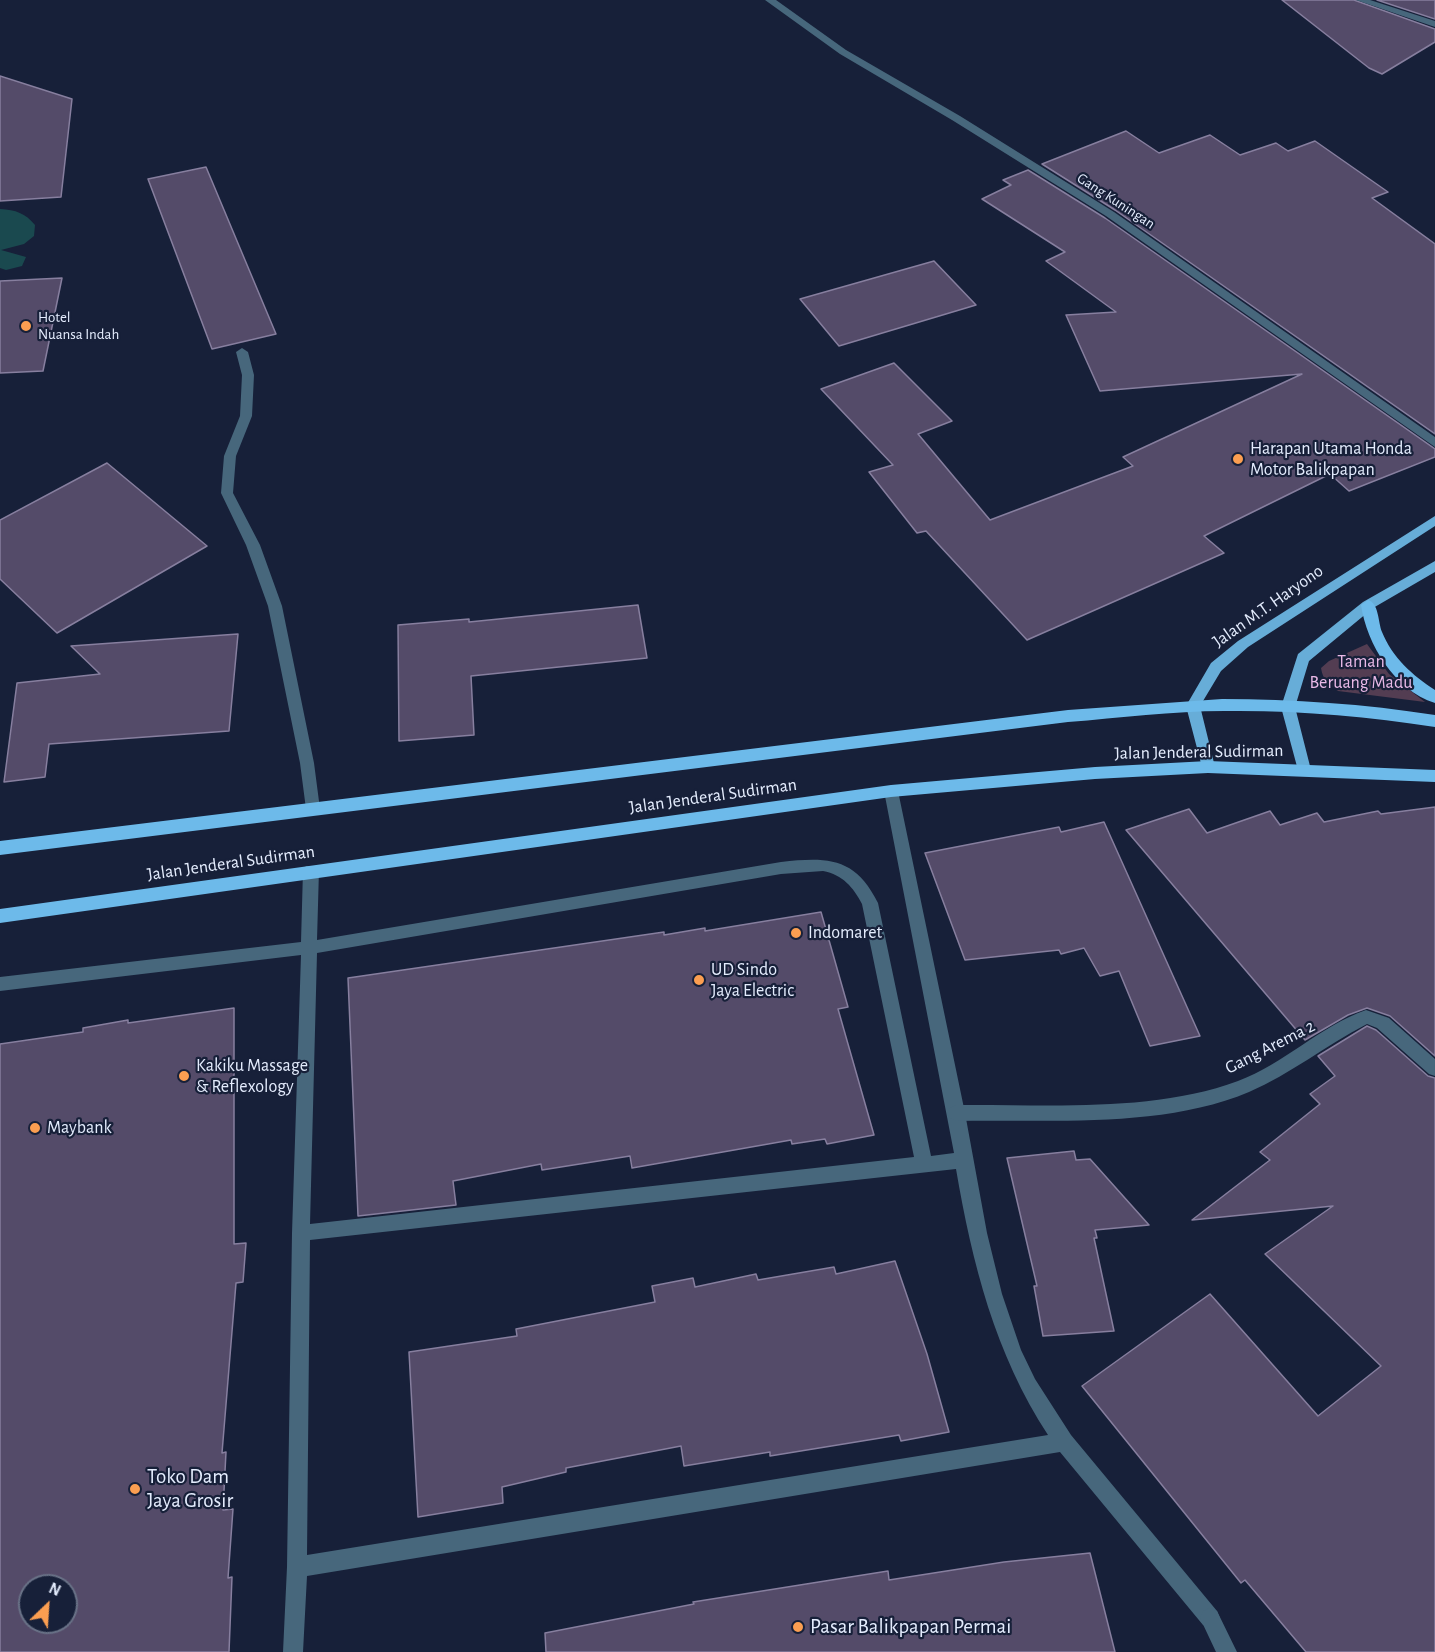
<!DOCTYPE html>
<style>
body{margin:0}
#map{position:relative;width:1435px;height:1652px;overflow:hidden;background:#172039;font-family:"Alegreya Sans",sans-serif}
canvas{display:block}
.north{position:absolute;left:18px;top:1574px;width:60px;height:60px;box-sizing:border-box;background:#172039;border:2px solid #697287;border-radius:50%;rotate:25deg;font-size:16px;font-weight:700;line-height:24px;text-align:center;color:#e4ecfd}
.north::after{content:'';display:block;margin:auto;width:21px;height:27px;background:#fb9e51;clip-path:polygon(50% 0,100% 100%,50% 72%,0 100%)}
</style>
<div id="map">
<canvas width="1435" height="1652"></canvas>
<div class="north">N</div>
</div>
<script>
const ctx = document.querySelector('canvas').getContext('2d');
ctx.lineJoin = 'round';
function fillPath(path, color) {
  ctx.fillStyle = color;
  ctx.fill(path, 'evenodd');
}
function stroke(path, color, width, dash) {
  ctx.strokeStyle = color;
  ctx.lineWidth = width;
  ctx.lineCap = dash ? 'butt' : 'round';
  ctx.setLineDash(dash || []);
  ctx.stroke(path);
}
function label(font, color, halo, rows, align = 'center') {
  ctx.font = font + ' "Alegreya Sans",sans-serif';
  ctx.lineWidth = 4.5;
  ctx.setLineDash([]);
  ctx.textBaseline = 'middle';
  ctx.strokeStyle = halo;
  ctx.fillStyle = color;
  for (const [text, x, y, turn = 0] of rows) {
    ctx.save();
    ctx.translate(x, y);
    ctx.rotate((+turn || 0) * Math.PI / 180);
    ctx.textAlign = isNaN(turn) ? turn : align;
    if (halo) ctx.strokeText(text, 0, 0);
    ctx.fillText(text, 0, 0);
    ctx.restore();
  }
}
fillPath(new Path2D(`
 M1367,644l22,30 36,28 -87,-11c-10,-6 -15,-11 -17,-23l8,-7z`), '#533d52');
fillPath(new Path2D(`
 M0,209c16,1 25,4 35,16l-1,11 -10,8 -23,6 25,7 -4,9 -16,4 -6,-2z`), '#1a494f');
const building = new Path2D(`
 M1282,0h72l81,29v13l-53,32 -13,-6z
 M1377,0h58v19z
 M0,76l72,23 -11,98 -61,4z
 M1126,131l33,22 51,-18 30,20 36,-12 12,8 27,-10 73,51 -16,6 63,46v190l-320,-224 -73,-46z
 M206,167l70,167 -64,15 -64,-170z
 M1028,170l77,48 330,231v8l-86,34 -19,-17 -126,62 20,17 -197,87 -101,-109 -9,2 -48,-61 24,-7 -72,-76 73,-26 58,58 -34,13 72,86 143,-54 -10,-9 179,-83 -202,17 -34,-76 50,-3 -70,-51 19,-9 -83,-53 29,-14 -8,-5z
 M934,261l42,44 -137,41 -39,-47z
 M62,278l-19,93 -43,2v-92z
 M107,463l100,83 -150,87 -57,-54v-59z
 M638,605l9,53 -176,18 3,59 -75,6 -1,-116 71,-6v3z
 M238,634l-9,97 -180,13 -4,33 -41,5 13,-99 83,-9 -29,-28z
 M1435,807v249l-45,-40 -23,-8 -19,7 -43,25 -179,-210 63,-21 18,24 63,-22 10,14 37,-12 7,9 54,-11 3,3z
 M1104,822l96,214 -50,10 -31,-75 -19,5 -16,-28 -23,6 -2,-4 -94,10 -40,-107 134,-26 2,5z
 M821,912l27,95 -10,2 36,126 -47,9 -2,-5 -33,5 -1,-4 -159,28 -2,-12 -88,14 -1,-6 -88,17 3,24 -98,11 -10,-238 316,-46v3l41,-7v3z
 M234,1008v236l12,-1 -3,39 -7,1 -14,170 4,-1 -3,58 10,-1 -5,69 4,-1 -3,75h-229v-608l83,-12v-4l45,-8v3zM30,1586h36v36h-36z
 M1367,1026l9,4 52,46 7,2v574h-129l-61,-72 -4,3 -159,-197 128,-92 108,122 63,-50 -116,-112 68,-48 -141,14 78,-60 -10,-8 60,-48 -10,-10 25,-18 -17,-20z
 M1074,1151l2,9 14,-1 59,66 -54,5 2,8h-3l20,93 -71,5 -9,-50h3l-30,-128z
 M895,1261l32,93 22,78 -48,9 -2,-6 -129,21v-4l-86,14 -3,-20 -115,22v4l-64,15 1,16 -85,14 -9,-165 108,-16 -1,-7 139,-27 -3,-16 41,-8 2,9 61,-13 2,6 76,-13 2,7z
 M1090,1553l25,99h-569l-1,-19 149,-29 -1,-2 195,-31 1,9 115,-18z`);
fillPath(building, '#544b69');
stroke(building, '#877f9f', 1.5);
fillPath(new Path2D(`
 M242,348l6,4 6,23 -2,41 -16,40 -3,37 27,52 22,61 32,157 6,46 -2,4h-10l-2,-4 -6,-46 -32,-157 -22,-61 -25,-52 3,-37 16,-40 2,-41 -6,-23z
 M891,785l7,6 67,322 22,120 15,61 19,56 14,29 36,56 146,176 3,7 -3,7 -7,3 -7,-3 -143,-173 -753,124 -4,76h-20l4,-85 5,-334 9,-278 -301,36v-14l301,-35 2,-72 3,-4h10l3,4 -2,70 464,-78c47,-5 74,-5 97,41l53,253 23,-3 -70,-362zM823,871c20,4 30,16 39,33l52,253 -604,67 7,-271 464,-79zM956,1169c16,94 39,185 92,266l-741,120 3,-315z`), '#47677c');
fillPath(new Path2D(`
 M765,0h11l70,50 114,66 154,96 321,225v10l-329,-231 -154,-96 -112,-66z
 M1366,1010l23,8 46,41v17l-6,-2 -52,-46 -10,-4c-41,21 -76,50 -118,68 -88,37 -200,27 -293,29l-6,-3 -3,-5 3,-5 6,-3c90,-1 196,8 282,-24 46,-17 82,-55 128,-71z
 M1210,1608l7,3 20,41h-21l-16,-34 3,-7z`), '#47677c');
fillPath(new Path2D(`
 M1356,0h14l65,21v6z`), '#47677c');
fillPath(new Path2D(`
 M1435,516v10l-187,121 -27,24 -21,35 15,61 -7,6 -5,-2 -17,-65 25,-43 27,-22z
 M1435,561v11l-62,36 -64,53 -14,46 16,63 -2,4h-10l-18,-67 17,-53 65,-52z`), '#67add8');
fillPath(new Path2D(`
 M1368,600c11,3 10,22 14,32 10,25 31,44 53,58v13c-41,-13 -68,-59 -74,-98z
 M1222,699c72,0 142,5 213,16v12c-70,-11 -140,-17 -211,-16 -52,0 -104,7 -156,11l-1068,133v-14l1068,-131z
 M1208,761l227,9v12l-227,-9 -113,6 -204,18 -891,126v-14l891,-124 204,-18z`), '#6dbaea');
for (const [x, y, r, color] of [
 [26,326,6,"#fb9e51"],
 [1238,459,6,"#fb9e51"],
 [796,933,6,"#fb9e51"],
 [699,980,6,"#fb9e51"],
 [184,1076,6,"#fb9e51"],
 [35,1128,6,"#fb9e51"],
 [135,1489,6,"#fb9e51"],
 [798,1627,6,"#fb9e51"]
]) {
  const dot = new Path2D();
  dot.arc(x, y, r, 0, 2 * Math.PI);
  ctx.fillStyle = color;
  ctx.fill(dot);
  stroke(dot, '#172039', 2);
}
label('15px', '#e4ecfd', '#172039', [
 ["Gang Kuningan",1116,201,33]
]);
label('15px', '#e4ecfd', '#172039', [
 ["Hotel",38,317],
 ["Nuansa Indah",38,334]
], 'left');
label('18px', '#e4ecfd', '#172039', [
 ["Harapan Utama Honda",1250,449],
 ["Motor Balikpapan",1250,470],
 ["Indomaret",808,933],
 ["UD Sindo",711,970],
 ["Jaya Electric",711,991],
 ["Kakiku Massage",196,1066],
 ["& Reflexology",196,1087],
 ["Maybank",47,1128]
], 'left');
label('18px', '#e4ecfd', '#172039', [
 ["Jalan M.T. Haryono",1268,606,-35],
 ["Jalan Jenderal Sudirman",1199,752,-1],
 ["Jalan Jenderal Sudirman",713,796,-8],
 ["Jalan Jenderal Sudirman",231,863,-8],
 ["Gang Arema 2",1270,1047,-27]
]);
label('18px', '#e9b9e7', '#172039', [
 ["Taman",1361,662],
 ["Beruang Madu",1361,683]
]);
label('21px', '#e4ecfd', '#172039', [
 ["Toko Dam",147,1477],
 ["Jaya Grosir",147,1501],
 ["Pasar Balikpapan Permai",810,1627]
], 'left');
</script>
